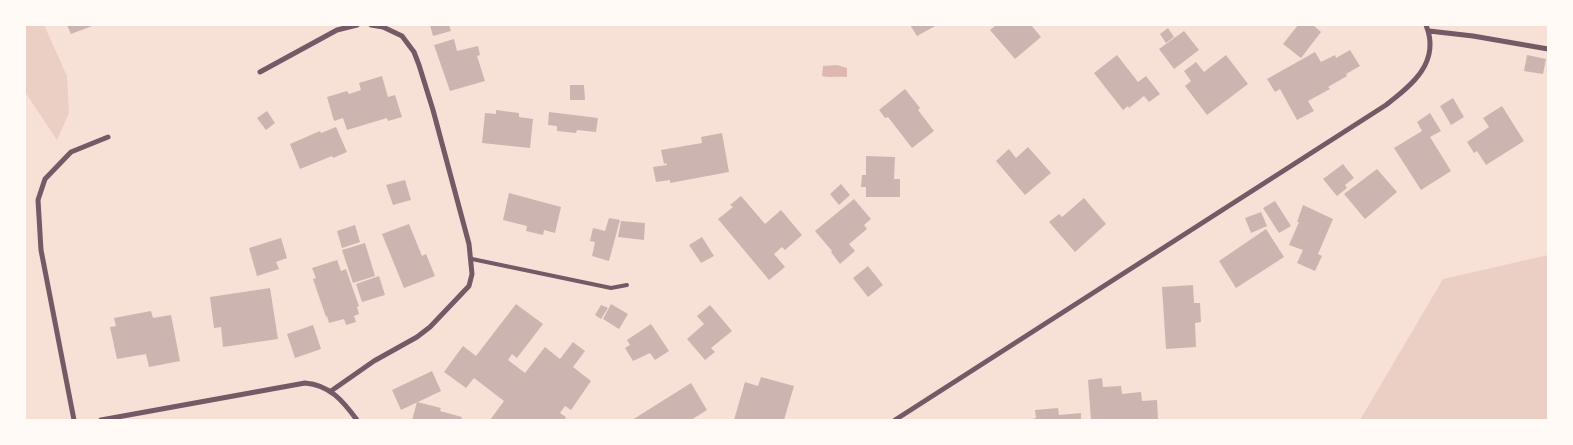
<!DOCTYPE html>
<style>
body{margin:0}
#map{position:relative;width:1573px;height:445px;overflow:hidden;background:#f7e1d7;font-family:"PT Sans Narrow",sans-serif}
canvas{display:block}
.frame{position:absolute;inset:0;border:26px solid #fffaf5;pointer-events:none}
</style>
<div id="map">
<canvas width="1573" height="445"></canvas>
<div class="frame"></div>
</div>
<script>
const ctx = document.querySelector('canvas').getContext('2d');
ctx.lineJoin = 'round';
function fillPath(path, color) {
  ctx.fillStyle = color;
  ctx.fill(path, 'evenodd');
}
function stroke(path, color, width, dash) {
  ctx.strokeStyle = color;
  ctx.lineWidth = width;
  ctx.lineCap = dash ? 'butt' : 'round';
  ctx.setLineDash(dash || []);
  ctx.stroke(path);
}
fillPath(new Path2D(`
 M25,25h19l23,51 2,37 -12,27 -32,-48z
 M1548,255v165h-188l83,-141z`), '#ebcfc5');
fillPath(new Path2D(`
 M837,65l10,3v9c-9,-1 -16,1 -25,-1l1,-10z`), '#dcb8b0');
fillPath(new Path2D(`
 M67,25h28l-24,9z
 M430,25h19l2,6 -18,5z
 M910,25h27l-20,11z
 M996,25h35l10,12 -26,22 -25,-29z
 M1298,25h15l8,7 -20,26 -18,-14z
 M1168,28l6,9 -8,6 -6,-9z
 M1184,31l15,19 -25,19 -15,-20z
 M454,39l3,12 21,-5 2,9 -3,1 8,25 -35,10 -16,-46z
 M1350,50l10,16 -14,8 1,2 -19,11 2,2 -22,12 6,10 -17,9 -17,-31 -5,3 -8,-13 48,-27 6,10 14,-7 1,3z
 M1117,55l21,27 8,-6 14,18 -11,8 -5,-6 -15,12 -1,-2 -5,4 -29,-37z
 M1226,55l22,29 -41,31 -22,-29 6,-5 -7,-10 12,-9 8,10z
 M1527,55l19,4 -3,15 -19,-3z
 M382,76l6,21 7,-2 7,22 -14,4 -1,-3 -40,12 -4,-12 -9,3 -7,-24 20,-6 2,3 12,-4 -2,-7z
 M570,85h14l1,15h-15z
 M905,89l15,19 -2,2 16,21 -22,17 -24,-31 -3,1 -6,-8z
 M1453,98l11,19 -13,8 -11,-19z
 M1502,106l22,35 -38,24 -9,-14 -3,2 -7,-11 22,-15 -6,-9z
 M496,110l23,3v4l14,2 -3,29 -48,-5 3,-30 11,1z
 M267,111l8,12 -9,7 -9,-12z
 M549,112l49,6 -2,14 -19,-2 -1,3 -19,-2v-5l-9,-1z
 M1430,113l11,18 -11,6 21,34 -30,19 -27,-42 28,-17 -5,-9z
 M336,127l11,25 -14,6 -1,-2 -32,13 -10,-25 30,-13 1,2z
 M722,133l7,39 -59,11v-3l-14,2 -3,-15 14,-2 -1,-2 -2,1 -3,-14 41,-7 -1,-6z
 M1028,147l23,26 -26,22 -29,-34 13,-12 7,9z
 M866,156l29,1 -1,22h6v18h-34v-10h-5l1,-12h4z
 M1343,164l11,14 -9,7 2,3 -10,8 -14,-17z
 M1377,169l20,23 -32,27 -21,-25z
 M405,180l6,20 -18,5 -7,-20z
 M841,184l9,11 -11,10 -9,-11z
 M509,193l52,14 -6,26 -11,-3 -1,5 -17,-4 1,-5 -24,-6z
 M741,196l24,28 16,-14 21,25 -17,15 -3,-3 -8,7 11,13 -16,13 -51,-61 15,-12 -3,-2z
 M1084,198l22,26 -31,28 -26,-30 10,-8 3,3z
 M854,199l17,20 -7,6 3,4 -18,15 6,7 -15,13 -9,-12 1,-1 -17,-20z
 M1275,201l16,25 -12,7 -16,-25z
 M1303,205l30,14 -15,35 4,2 -7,15 -18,-8 6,-13 -14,-5 10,-23h-2z
 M1261,212l6,14 -16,7 -6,-15z
 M609,218l11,2 -11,41 -17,-5 3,-14 -5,-1 3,-13 12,3z
 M621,221l24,2 -1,17 -26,-3z
 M409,224l13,32 4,-2 9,22 -31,12 -22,-54z
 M355,225l5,17 -18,6 -5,-17z
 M1266,229l18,28 -48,31 -17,-27z
 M702,237l12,19 -13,7 -12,-18z
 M281,238l6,20 -11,4 3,7 -22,7 -8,-28z
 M365,243l10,33 -22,7 -11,-33z
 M337,260l4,11 5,-2 13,37 -2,1 2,7 -5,2 2,6 -10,3 -2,-6 -15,4 -2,-7 -1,1 -13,-38 3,-1 -4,-10z
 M868,266l15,19 -15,12 -15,-19z
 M379,276l6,19 -23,7 -6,-18z
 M1193,285l1,18h6l1,19 -6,1 1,24 -30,2 -4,-62z
 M270,288l8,51 -55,8 -2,-20 -7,1 -4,-31z
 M516,304l27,20 -26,34 -5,-4 -4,6 17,13 20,-26 15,12 13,-17 12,9 -12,16 18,14 -20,29 -6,-4 -5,7 6,4 -2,3h-74l14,-19 -30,-23 -8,10 -22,-16 19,-26 13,10z
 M611,304l17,10 -9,15 -16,-10z
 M601,305l7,3 -7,11 -6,-4z
 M710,305l22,26 -21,17 4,4 -10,8 -18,-21 17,-15 -7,-8z
 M151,311l2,7 18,-3 9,46 -31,6 -3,-13 -29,5 -7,-32 6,-1 -2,-8z
 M651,324l18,27 -14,9 -5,-7 -17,8 -8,-13 5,-3 -3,-5z
 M313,325l8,24 -26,9 -8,-24z
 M432,371l9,20 -40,19 -9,-20z
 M761,377l33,9 -10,34h-50l11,-38 13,4z
 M1102,378l1,9 18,-1 1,8 19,-2 1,9 15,-1 1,19 -67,1 -3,-40z
 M691,383l16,27 -16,10h-59z
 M417,402l24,6 -1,3 22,6 -1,3h-49z
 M1058,408l1,7 22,-2v7h-49v-1l4,-1 -1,-8z`), '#ccb4b1');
stroke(new Path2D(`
 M472,259l139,29 16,-3`), '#755966', 4);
stroke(new Path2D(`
 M1429,31l44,5 75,13
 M260,72l77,-42 20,-5
 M331,391l43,-30 43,-24 13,-10 39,-41 3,-12 -3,-30 -36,-134 -14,-45 -5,-13 -12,-16 -19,-9 -12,-2
 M74,420l-33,-170 -3,-50 7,-21 26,-27 37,-15
 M101,420l204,-37c25,2 38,18 52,37
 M895,420l491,-315c26,-20 55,-43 40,-80`), '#755966', 5);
</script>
